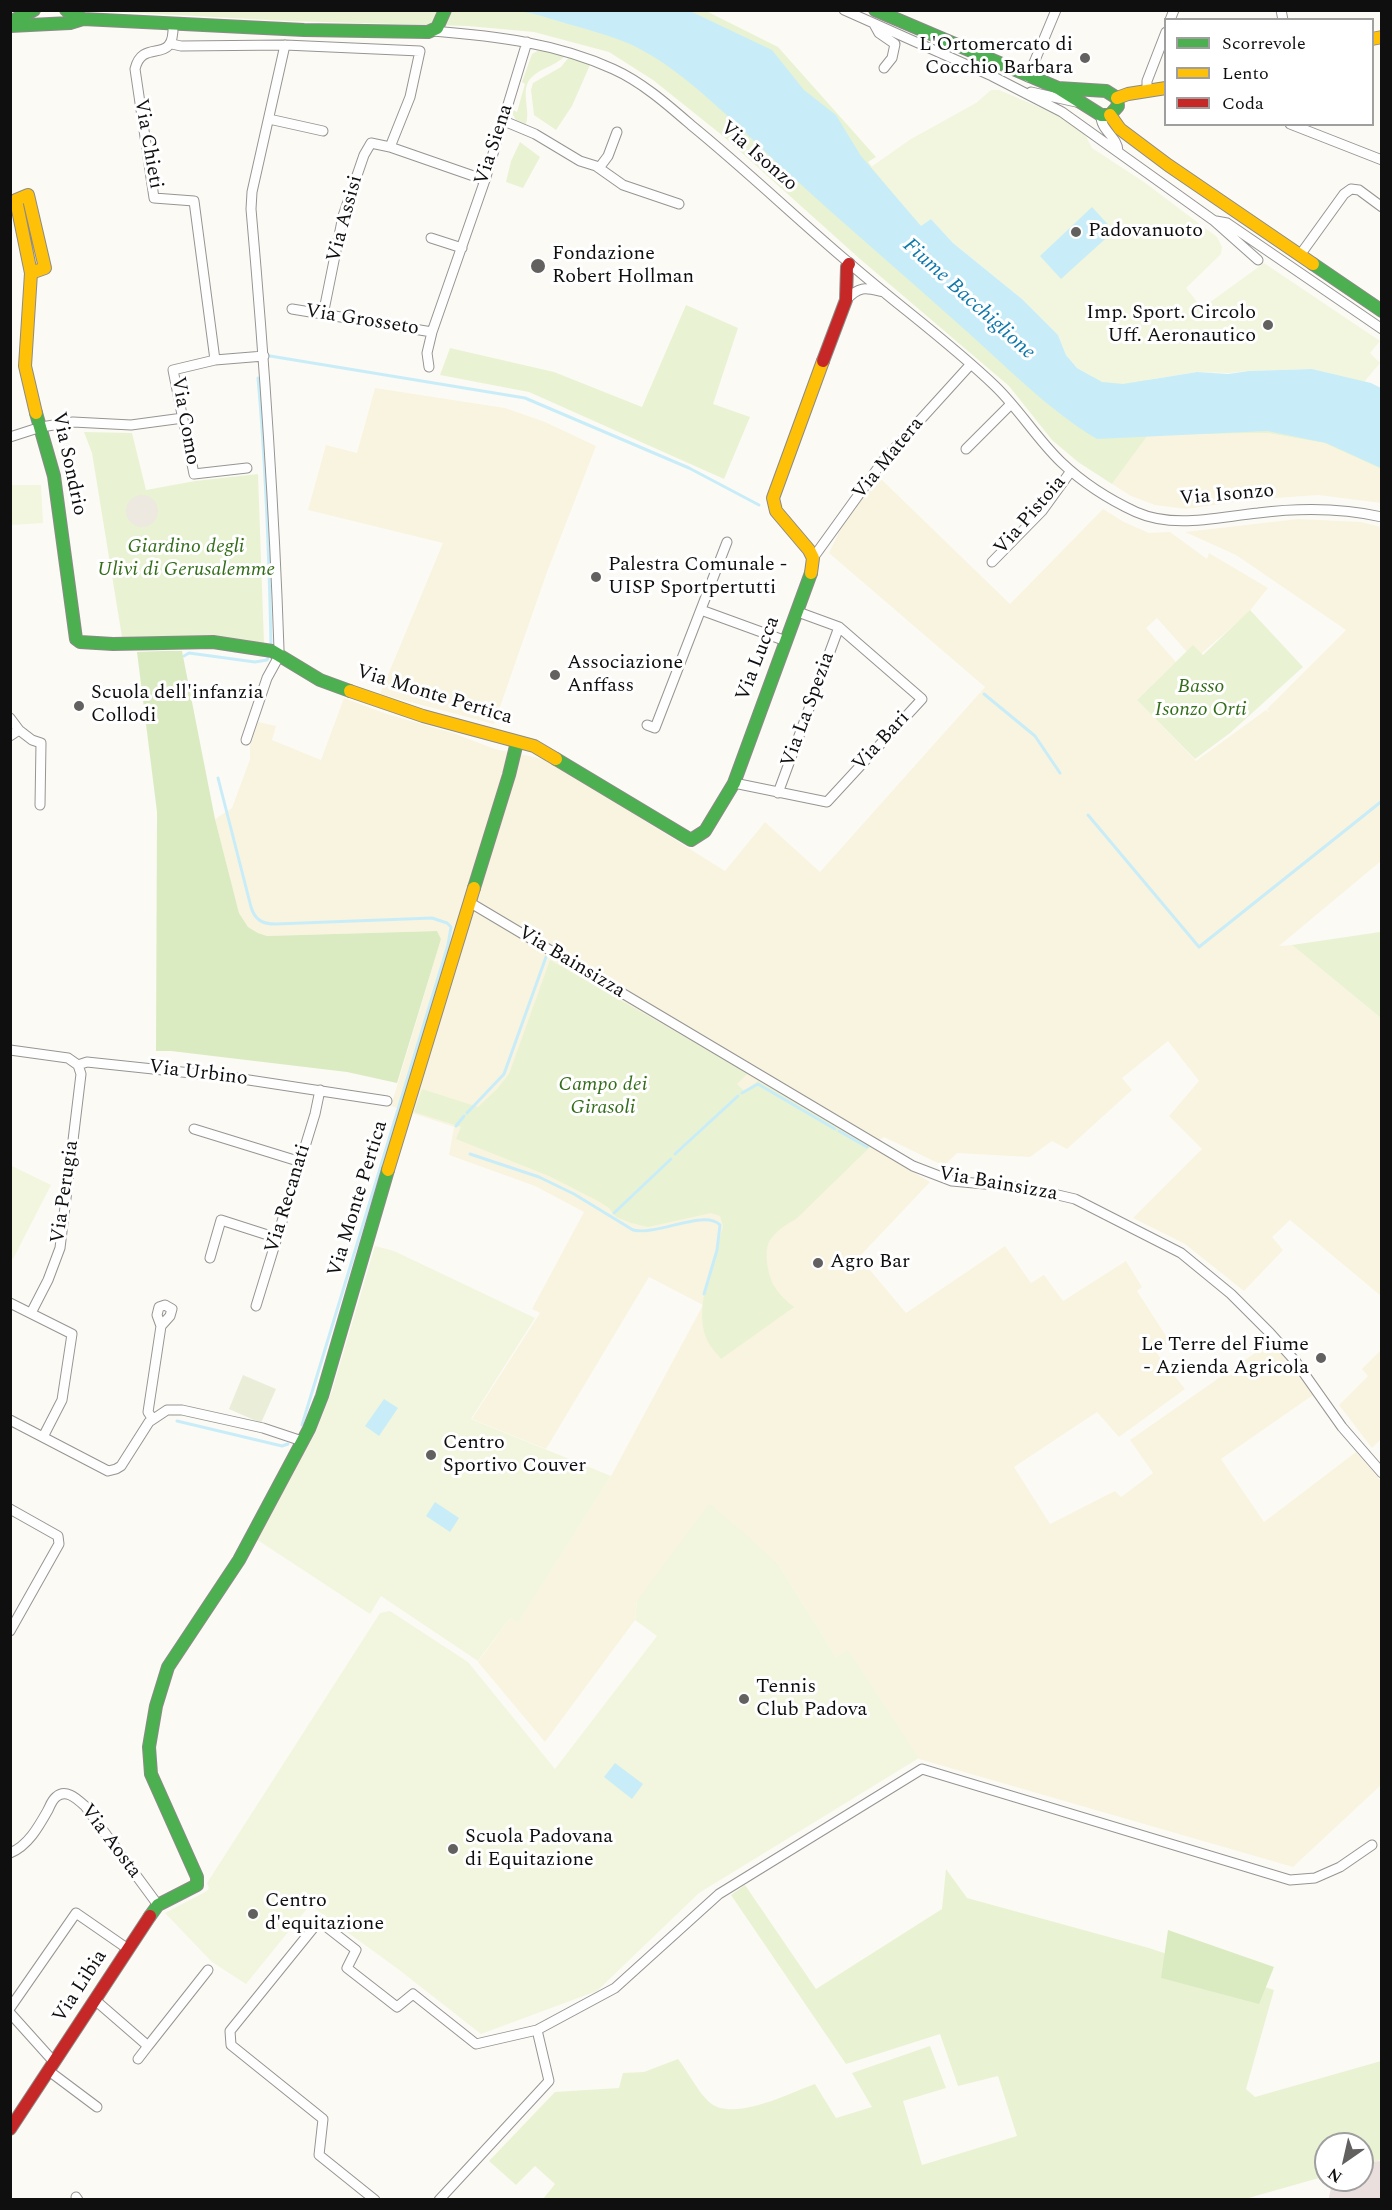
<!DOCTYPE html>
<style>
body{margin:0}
#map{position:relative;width:1392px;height:2210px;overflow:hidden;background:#fcfaf5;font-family:Spectral,serif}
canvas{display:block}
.frame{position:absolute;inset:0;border:12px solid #0f0f0f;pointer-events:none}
.legend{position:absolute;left:1164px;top:18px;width:210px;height:108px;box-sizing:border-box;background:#fff;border:2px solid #9f9f9f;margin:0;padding:8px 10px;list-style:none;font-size:18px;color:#0f0f0f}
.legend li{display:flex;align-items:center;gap:12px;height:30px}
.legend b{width:30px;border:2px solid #9f9f9f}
.north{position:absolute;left:1314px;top:2132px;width:60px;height:60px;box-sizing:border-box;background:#fff;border:2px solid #9f9f9f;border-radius:50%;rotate:214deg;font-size:16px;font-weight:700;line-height:24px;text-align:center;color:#0f0f0f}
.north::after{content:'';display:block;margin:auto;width:21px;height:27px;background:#626160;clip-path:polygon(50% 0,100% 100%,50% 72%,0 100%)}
</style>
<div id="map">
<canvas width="1392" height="2210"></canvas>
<div class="frame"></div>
<ul class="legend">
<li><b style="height:8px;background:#4caf50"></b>Scorrevole</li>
<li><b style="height:8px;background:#ffc107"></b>Lento</li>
<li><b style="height:8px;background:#c62828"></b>Coda</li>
</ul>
<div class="north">N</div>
</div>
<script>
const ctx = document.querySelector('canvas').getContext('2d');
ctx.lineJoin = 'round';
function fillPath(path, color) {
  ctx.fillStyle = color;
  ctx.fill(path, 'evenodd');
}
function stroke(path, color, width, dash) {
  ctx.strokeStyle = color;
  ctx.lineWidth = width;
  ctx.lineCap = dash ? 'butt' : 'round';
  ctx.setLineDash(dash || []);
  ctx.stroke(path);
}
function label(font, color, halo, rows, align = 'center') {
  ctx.font = font + ' Spectral,serif';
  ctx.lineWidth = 6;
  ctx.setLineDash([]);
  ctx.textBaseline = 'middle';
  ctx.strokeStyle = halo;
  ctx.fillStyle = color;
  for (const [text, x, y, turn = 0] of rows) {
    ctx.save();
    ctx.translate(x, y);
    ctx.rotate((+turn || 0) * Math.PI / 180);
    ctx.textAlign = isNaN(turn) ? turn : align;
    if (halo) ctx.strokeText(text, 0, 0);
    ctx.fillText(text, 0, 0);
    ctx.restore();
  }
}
fillPath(new Path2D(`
 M375,388l130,20 40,14 51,24 -49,126 -53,152 -114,-30 63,-151 -135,-33 18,-65 31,8z
 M1267,433l57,10 57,26v34l-63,-8 -69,5 -63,9 -31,-4 -24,-9 -19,-12 36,-49z
 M881,479l129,125 93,-95 21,13 25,11 21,-1 37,27 2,-6 59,35 -20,25 -54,47 -37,-42 -11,10 30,34 -39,38 59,61 70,-51 4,3 -3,-4 79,-79 -110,-75 -51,-23 113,-13 63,3 20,5v334l-102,85 13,-1 89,73v278l-91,-76 -18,17 11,13 -39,41 -59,-47 -52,-26 69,-69 -33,-33 30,-35 -31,-40 -46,37 10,12 -65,59 -15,-8 -22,16 -73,-4 -13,13 -60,-29 -13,9 59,36 -71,75 47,56 99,-67 26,37 13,-8 19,26 63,-40 16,26 -5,4 33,51 -14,10 29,37 -66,48 -22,-25 -83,55 36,57 65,-33 6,6 32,-24 -23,-33 142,-99 41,54 -92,64 43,63 92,-70 25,29v304l-88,82 -374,-108 -71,-108 -12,6 -56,-90 -143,34 -2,19 -90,122 -67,-80 32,-44 8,3 93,-145 92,-171 -54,-28 -103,172 -74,-30 68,-106 -8,-4 52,-97 -49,-26 -86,-31 5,-28 -63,-21 50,-167 -4,-8 -170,5 -9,-3 -10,-6 -9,-14 -24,-94 17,-11 18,-49v-13l8,-24 18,4 -4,14 49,20 23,-62 43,16 66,19 42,16 53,11 177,111 40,-49 55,50 165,-185 -156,-134 19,-40z
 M1381,1350v89l-9,9 -33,-43 29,-29 -6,-7z`), '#f9f4e0');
fillPath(new Path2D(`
 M102,11h604l72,36 98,110 -8,5 52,64 163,150 298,17v76l-57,-26 -57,-10 -119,2 -36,49 -34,-22 -26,-22 -43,-54 -149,-127 -137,-123 -70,-56 -44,-28 -75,-20 -66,-6 -180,-5z
 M539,50l26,6c-10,10 -24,12 -33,21 -13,12 -1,32 -6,47l-10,-4 -4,-7 1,-3 4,2 8,-28 -3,-2 10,-28z
 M569,57l21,8 -18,41 -16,24 -22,-15 -3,-25 2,-7 28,-16z
 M520,142l20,15 -17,31 -17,-6 5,-21z
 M686,305l52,23 -25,76 37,13 -26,62 -195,-87 -89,-17 10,-27 104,24 88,35z
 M84,432l48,1 14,57 49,-9 63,-7 6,170c-48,-9 -94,-9 -142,-7l-30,-184z
 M1250,610l53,57 -73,66 -35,26 -58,-59 56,-55 10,10z
 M1381,933v85l-89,-73 88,-13z
 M550,960l198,113 -11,11 7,7 14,-10 113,65 -75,73c-9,5 -19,11 -26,21 -7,11 -2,35 4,46 6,9 12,15 20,21l-73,52c-4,-6 -11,-12 -14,-19 -15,-34 9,-81 16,-114l-3,-10 -9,-3 -63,14 -17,-4 -15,-6 -7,-9 -11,-7 -49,-25 -93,-37 5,-12 -47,-15 8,-23 56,18 19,-18 12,-15z
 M946,1869l21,29 182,50 125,42 -28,99 9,8 126,-36v99l-19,6v-22h-36v32l-81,23h-702l12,-15 -20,-18 -19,19 -27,-24 66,-69 64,-4 4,-15 21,-1 34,-13c10,13 19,31 30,42 23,23 81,-8 107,-17l21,34 36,-11 -20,-34 78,-27 16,42 -43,13 19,64 95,-29 -19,-60 -40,10 -18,-52 -94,30 -115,-169 14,-10 71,104 126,-80z`), '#e9f3d3');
fillPath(new Path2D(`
 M161,651h21l33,168 24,94 9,14 10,6 9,3 170,-5 4,8 -44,144 -50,-11 -176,-21h-15l1,-239 -20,-160z
 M1168,1930l106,37 -15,37 -98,-26z`), '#daebc1');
fillPath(new Path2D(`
 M243,1375l33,14 -15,34 -32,-14z`), '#eaeed8');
fillPath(new Path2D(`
 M991,90h8l47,20 36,19 10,19 52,34 73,55 5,10 -1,7 -35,34 16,20 62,-45 116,78 -10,12 10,10 -16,19 -52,-13 -63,2 -20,2 -32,-1 -74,12 -21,-2 -25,-14 -11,-13 -8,-20 -36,-36 -69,-56 -22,-24 -10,8 -50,-60 40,-28 65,-36z
 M11,485h30l2,38 -32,2z
 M10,1165l41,20 -38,74 -3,-2z
 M375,1246l19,5 141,67 -64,101 140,57 -93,146 -8,-4 -32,43 -97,-65 -11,18 -117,-77 62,-103 17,-43z
 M709,1504l40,33 31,30 56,90 12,-7 71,108 -220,135 -102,98 -116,43 -83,-65 -88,-64 -64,79 -34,-22 -47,-49 42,-22 2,-3 -2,-5 173,-270 10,-2 78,51 87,107 102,-133 -22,-16 2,-19z`), '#f2f6de');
fillPath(new Path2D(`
 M126 511a16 16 0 1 1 32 0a16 16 0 1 1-32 0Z`), '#ede8e0');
fillPath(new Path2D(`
 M515,11h175l82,39 32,40 32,25 25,41 60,70 10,-7 22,24 69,56 36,36 8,20 11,13 25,14 21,2 74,-12 31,2 21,-3 63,-2 59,14 10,5v80l-55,-25 -59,-12 -170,8c-49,-29 -91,-73 -133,-110 -59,-53 -119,-104 -177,-157 -45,-41 -100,-101 -155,-127 -20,-9 -43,-15 -64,-21 -18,-5 -35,-12 -53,-13z
 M1092,207l22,24 -53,48 -21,-23z
 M384,1399l14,9 -19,28 -14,-10z
 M435,1502l24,16 -9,14 -24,-16z
 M615,1763l28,21 -11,15 -28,-22z`), '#c9edf8');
stroke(new Path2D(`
 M270,356l255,42 164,70 70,37
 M258,378c8,88 11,176 13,265
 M184,656l5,-3 66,9 12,-2 1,-2
 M984,694l51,42 25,37
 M218,778l33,129c4,13 11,17 25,17l156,-6 15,5 4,4 -3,18 -146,480
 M1088,815l111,132 183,-146
 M742,1093l16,-9 77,45
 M467,1113l37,-39 42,-117
 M456,1126l8,-10
 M839,1131l28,16
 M470,1154l69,23 35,17 59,36c23,6 72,-21 87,-5l-3,25 -13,44
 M675,1154l63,-58
 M614,1213l57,-54
 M177,1421l105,25 6,-2`), '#c9edf8', 3);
stroke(new Path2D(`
 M1362,2200l20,-6`), '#ebdfde', 66);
const street = new Path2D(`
 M844,10l148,66 70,36 151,108 45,40
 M1281,10l2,10
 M1170,20l4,-10
 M173,24c2,44 -30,12 -38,45l19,129 40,3 21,159
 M874,24l5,9 16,11 -3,14 -8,10
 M433,31c62,5 123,12 180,38 29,13 55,36 78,56 54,44 104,92 157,137 48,42 100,79 147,124 24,23 42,53 66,76 21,20 49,38 75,50 38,17 82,5 122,1 40,-5 84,-5 124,4
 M172,44l9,2 104,-1 135,6 -10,46 -20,50
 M1028,77l28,-67
 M1147,91v-10l19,-49
 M1031,92l45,10
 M1101,115c-1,15 17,22 17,36
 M269,119l54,12
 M504,121l31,13 45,27 16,5 27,19 56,19
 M1290,124l92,36
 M599,168l9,-12 9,-24
 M1216,221l11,2 155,106
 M431,238l31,10
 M1300,255l44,-61 7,-5 8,1 23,17
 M846,300c14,-15 20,-12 38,-8
 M292,309l140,23
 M323,315l20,-99 21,-61 7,-12 19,4 95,33
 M429,367l-2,-14 5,-21 53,-152 42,-138
 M10,437l31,-10 32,-5 58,3 52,-7
 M966,449l45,-45
 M247,468l-53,6 -21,-104 42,-10 49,-4
 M813,558l70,-97 88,-97
 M992,562l50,-51 29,-40
 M701,610l85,31
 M10,718l9,12 -9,6
 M647,725l8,3 72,-186
 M19,730l13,10 9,3 -1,62
 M246,740l21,-62 11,-20 1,-9c-5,-147 -15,-293 -28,-440l1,-17 33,-147
 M734,783l93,19 95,-103 -83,-72 -41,-15
 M778,793l61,-166
 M469,902l444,264 39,15 76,7 47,11 106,54 50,41 39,39 26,29 46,65 40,46
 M10,1050l58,8 10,7
 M78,1065l9,-3 142,15 158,24
 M194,1129l107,33
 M210,1258l11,-38 56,18
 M10,1303l62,31 -10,66 -19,37
 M256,1306l59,-192 5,-24
 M31,1313l17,-33 12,-32 21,-174 -3,-9
 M152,1418l-4,-6 13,-86 -4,-11 2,-8 6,-2 7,4 -2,7 -9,10
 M10,1420l98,51 8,-2 5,-3 28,-44 18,-12h15l81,18 39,13
 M10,1509l48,27 1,8 -49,87
 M10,1853c18,-7 29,-27 38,-43 2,-4 4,-10 8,-13 10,-9 21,2 29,9l73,99
 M95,2000l53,46 60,-76
 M10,2008l66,-95 52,36
 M10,2013l44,49
 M138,2059l10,-13
 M49,2071l48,36
 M76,2197l2,3
 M375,2200l-56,-45 4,-36 -92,-74 -1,-14 89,-110 37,29 -9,18 50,39 16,-13 63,50 61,-14
 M439,2200l110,-119 -12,-51 78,-42 104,-94 203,-125 368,111 25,-2 25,-11 32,-22`);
const fast = new Path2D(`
 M66,10l17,9
 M875,10l183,78 43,27h9l8,-9 -1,-8 -11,-7 -48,-3
 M10,22l24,-12
 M10,26l60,-3 13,-4 221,11 124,2 9,-4 8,-18
 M1313,264l69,47
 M36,413l18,63 22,163 4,3 33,2 100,-2 59,9 48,29 30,11
 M556,759l135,81 14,-9 29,-48 77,-210
 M474,888l35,-113 8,-33
 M150,1916l8,-11 39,-20v-8l-46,-103 -2,-27 7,-41 12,-39 71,-107 70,-131 13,-33 66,-226`);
const slow = new Path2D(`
 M1372,39l10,-2
 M1117,98l11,-4 38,-6
 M1110,115l10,14 48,36 145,99
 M31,273l14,-5 -17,-73 -12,5 15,73 -6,93 11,47
 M811,573l2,-15 -4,-8 -33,-39 -3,-13 50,-137
 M350,691l73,25 111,30 22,13
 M388,1170l86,-282`);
const jam = new Path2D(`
 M823,361l23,-61 1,-33 2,-3
 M10,2129l140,-213`);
stroke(street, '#969593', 11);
stroke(fast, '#8c8b89', 14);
stroke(slow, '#8c8b89', 14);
stroke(jam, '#8c8b89', 14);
stroke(street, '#fffefe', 9);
stroke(fast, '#4caf50', 12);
stroke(slow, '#ffc107', 12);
stroke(jam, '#c62828', 12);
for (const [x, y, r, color] of [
 [1085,58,6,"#626160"],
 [1076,232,6,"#626160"],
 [538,266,8,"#626160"],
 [1268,325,6,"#626160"],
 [596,577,6,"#626160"],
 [555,675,6,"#626160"],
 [79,706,6,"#626160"],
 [818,1263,6,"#626160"],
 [1321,1358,6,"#626160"],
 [431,1455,6,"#626160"],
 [744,1699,6,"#626160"],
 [453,1849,6,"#626160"],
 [253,1914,6,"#626160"]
]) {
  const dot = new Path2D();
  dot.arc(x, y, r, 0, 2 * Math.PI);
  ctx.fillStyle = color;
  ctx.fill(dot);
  stroke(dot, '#fff', 2);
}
label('20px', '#0f0f0f', '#fff', [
 ["L'Ortomercato di",1073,46,"right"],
 ["Cocchio Barbara",1073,69,"right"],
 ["Padovanuoto",1088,232],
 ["Fondazione",552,255],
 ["Robert Hollman",552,278],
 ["Imp. Sport. Circolo",1256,314,"right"],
 ["Uff. Aeronautico",1256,337,"right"],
 ["Palestra Comunale -",608,566],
 ["UISP Sportpertutti",608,589],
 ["Associazione",567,664],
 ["Anffass",567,687],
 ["Scuola dell'infanzia",91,694],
 ["Collodi",91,717],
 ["Agro Bar",830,1263],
 ["Le Terre del Fiume",1309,1346,"right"],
 ["- Azienda Agricola",1309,1369,"right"],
 ["Centro",443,1444],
 ["Sportivo Couver",443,1467],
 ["Tennis",756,1688],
 ["Club Padova",756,1711],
 ["Scuola Padovana",465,1838],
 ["di Equitazione",465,1861],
 ["Centro",265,1902],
 ["d'equitazione",265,1925]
], 'left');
label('20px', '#0f0f0f', '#fff', [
 ["Via Chieti",147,144,80],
 ["Via Siena",495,145,-72],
 ["Via Isonzo",758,157,41],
 ["Via Assisi",346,219,-75],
 ["Via Grosseto",362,321,9],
 ["Via Como",184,421,80],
 ["Via Matera",889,459,-51],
 ["Via Sondrio",68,464,78],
 ["Via Isonzo",1227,496,-5],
 ["Via Pistoia",1031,516,-49],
 ["Via Lucca",759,659,-69],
 ["Via Monte Pertica",434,696,17],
 ["Via La Spezia",809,710,-70],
 ["Via Bari",882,742,-47],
 ["Via Bainsizza",571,963,31],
 ["Via Urbino",198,1074,7],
 ["Via Bainsizza",998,1185,10],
 ["Via Perugia",66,1192,-82],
 ["Via Recanati",289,1199,-73],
 ["Via Monte Pertica",359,1199,-73],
 ["Via Aosta",110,1842,53],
 ["Via Libia",81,1987,-57]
]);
label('italic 20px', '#346d1a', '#fff', [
 ["Giardino degli",186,548],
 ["Ulivi di Gerusalemme",186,571],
 ["Basso",1201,688],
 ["Isonzo Orti",1201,711],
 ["Campo dei",603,1086],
 ["Girasoli",603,1109]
]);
label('italic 21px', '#0f78ab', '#fff', [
 ["Fiume Bacchiglione",968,300,42]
]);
</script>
